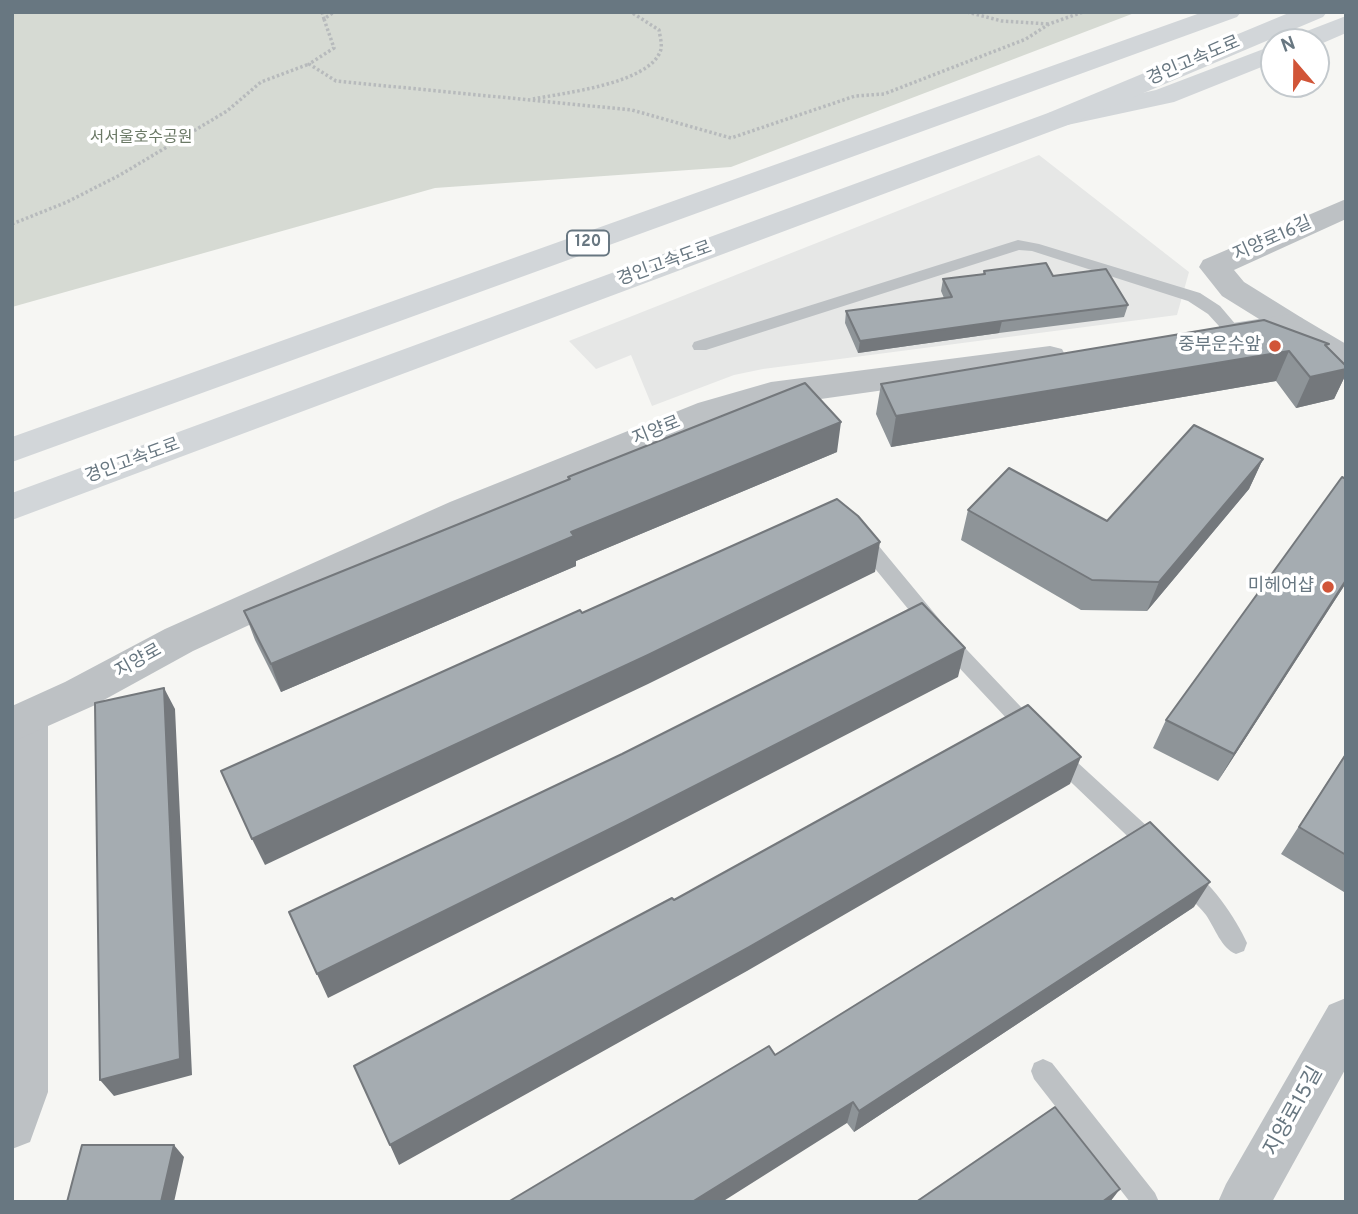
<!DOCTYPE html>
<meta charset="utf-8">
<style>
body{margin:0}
#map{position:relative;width:1358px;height:1214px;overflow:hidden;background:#f6f6f3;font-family:Overpass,sans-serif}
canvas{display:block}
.frame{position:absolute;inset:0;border:14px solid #687781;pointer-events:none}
.north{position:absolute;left:1260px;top:28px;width:70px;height:70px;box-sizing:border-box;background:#fff;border:2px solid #c3c9cd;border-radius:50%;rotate:340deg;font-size:19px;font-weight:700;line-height:28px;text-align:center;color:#687781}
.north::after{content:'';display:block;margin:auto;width:24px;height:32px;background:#d15538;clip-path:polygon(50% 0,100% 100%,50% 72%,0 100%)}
</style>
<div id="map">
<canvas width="1358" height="1214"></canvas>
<div class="frame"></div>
<div class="north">N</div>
</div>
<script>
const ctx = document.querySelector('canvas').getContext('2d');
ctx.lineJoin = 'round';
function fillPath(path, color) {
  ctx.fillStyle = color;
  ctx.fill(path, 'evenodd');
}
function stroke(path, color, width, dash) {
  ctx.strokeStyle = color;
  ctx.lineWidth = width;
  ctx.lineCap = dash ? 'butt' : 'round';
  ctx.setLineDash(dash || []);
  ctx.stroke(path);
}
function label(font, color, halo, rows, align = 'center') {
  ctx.font = font + ' Overpass,"Noto Sans KR",sans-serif';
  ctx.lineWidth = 7;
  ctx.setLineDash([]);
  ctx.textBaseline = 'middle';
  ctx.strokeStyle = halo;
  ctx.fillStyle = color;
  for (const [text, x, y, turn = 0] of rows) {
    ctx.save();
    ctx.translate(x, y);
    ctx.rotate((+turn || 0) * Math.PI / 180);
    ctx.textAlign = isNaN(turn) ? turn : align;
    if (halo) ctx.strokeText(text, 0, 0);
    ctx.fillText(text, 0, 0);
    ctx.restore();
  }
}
fillPath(new Path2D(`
 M1039,155l150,117 -12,43 -414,54 -29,6 -82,31 -21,-51 -35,14 -27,-28z`), '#e6e7e6');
fillPath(new Path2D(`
 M12,12h1125l-406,155 -296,21 -423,119z`), '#d6dad3');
stroke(new Path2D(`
 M322,12l2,7 10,-7
 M967,12l35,9 47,3
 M324,19l10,29 -25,16 27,17 296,29 99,28 124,-42 29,-2 142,-55 23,-15 34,-12
 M533,99c30,-6 114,-15 127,-47 3,-6 0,-15 -1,-22l-28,-18
 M12,224l55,-22 53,-27 107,-64 34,-29 48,-18`), '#b7babc', 3.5, [2.5, 2.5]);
fillPath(new Path2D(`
 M1018,240l21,4 161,49 20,13 23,27 -2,4h-12l-21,-23 -20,-13 -156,-50 -13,-1 -313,100h-12l-2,-4 2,-4z
 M861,531l7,2 82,99 88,93 3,6 -3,6 -7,3 -7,-3 -88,-94 -82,-100 -2,-5 2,-5z
 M1058,748l7,3 96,88 3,7 -3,7 -8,3 -8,-3 -94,-90 -3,-6 3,-6z
 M1185,867c23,9 52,53 62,76l-3,8 -8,3c-15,-6 -21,-26 -30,-39 -10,-13 -25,-23 -32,-38l3,-7z
 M1043,1059l9,4 103,130 4,9h-29l-96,-123 -3,-8 3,-8z`), '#bdc1c4');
fillPath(new Path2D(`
 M1346,199v20l-112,51 10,12 58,36 5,7 -5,7 -11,4 -11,-4 -58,-36 -23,-29 4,-7z
 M28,701l14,5 6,12v374l-18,50 -18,7v-440z
 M1346,998v70l-74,134h-54l8,-18 103,-179z`), '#bdc1c4');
fillPath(new Path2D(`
 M1291,314l11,4 44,26v26c-23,-6 -39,-27 -59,-33 -17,-5 -45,10 -67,4l-5,-8 5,-8z
 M1050,346l12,3 4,8 -4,8 -291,41 -49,13 -246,101 -283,131 -100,55 -81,36v-36l53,-24 100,-53 285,-127 248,-99 73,-21z`), '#bdc1c4');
fillPath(new Path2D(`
 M1346,16v17l-30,13v-4h-26l4,-6z
 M1274,45v17l-100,40 -116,25 -10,-2 -4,-6 4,-6 108,-23z`), '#d2d6d9');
fillPath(new Path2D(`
 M1203,12h38l-4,5 -1225,445v-25z
 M1291,12h36l-4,5 -255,108 -1056,395v-27l1036,-380z`), '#d2d6d9');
fillPath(new Path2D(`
 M984,271l69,5 75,29 -4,12 -125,16 -141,20 -13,-30 1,-12 98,-13 -3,-7 2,-12 40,-5z
 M1328,347l18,19v8l-12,25 -38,9 -20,-27 -385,66 -15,-33 5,-30z
 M837,452l-261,109v5l-295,126 -26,-52 -11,-29 324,-131v-3z
 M1263,459l-14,30 -102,122 -66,-1 -120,-70 7,-30 139,11z
 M1346,583l-128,198 -65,-33 13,-28z
 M1346,753v137l-2,2 -63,-38z
 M1194,907l-340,225 -7,-9 -72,-68z`), '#8e9498');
fillPath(new Path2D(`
 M1002,321l-3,12 -141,20 2,-12z
 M1289,351l-13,30 -385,66 5,-31z
 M1346,369v5l-12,25 -38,9 14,-31z
 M841,422l-4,30 -261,109v5l-295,126 -10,-28 300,-132z
 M1263,459l-14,30 -102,122 12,-29z
 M880,542l-5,30 -227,112 -383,181 -13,-26z
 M1346,580v3l-128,198 16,-27z
 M965,648l-7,29 -331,171 -299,150 -11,-24z
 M164,688l11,21 17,366 -78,21 -14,-16z
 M1081,757l-11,27 -323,187 -348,194 -9,-20z
 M1210,882l-16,25 -340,225 5,-21z
 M853,1102l-6,21 -125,79h-30z
 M174,1145l10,12 -10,45h-13z
 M1120,1189l-10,13h-8z`), '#74787c');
const building = new Path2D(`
 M1046,263l7,13 53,-7 22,36 -126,16 -142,20 -14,-30 106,-14 -9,-18 42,-5 -1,-3z
 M1264,320l65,24 -4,1 21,21v3l-36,8 -21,-26 -393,65 -15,-32z
 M805,383l36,39 -270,110 3,4 -303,128 -27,-53 326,-132 -2,-2z
 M1194,425l69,34 -104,123 -67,-2 -124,-70 41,-42 98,53z
 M1342,477l4,2v101l-112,174 -68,-34z
 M837,499l21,17 22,26 -232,113 -396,184 -31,-68 359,-161 2,3z
 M922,603l43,45 -339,173 -309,153 -28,-62 333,-158z
 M164,688l16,371 -80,21 -5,-377z
 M1028,705l53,52 -332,190 -359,198 -36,-79 318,-168 2,2z
 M1346,754v101l-47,-28z
 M1150,822l60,60 -351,229 -6,-9 -161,100h-184l261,-156 6,9z
 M1055,1107l65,82 -18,13h-186z
 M82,1145h92l-13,57h-94z`);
fillPath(building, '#a5acb1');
stroke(building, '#74787c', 2);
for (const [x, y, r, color] of [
 [1275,346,7,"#d15538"],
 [1328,587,7,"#d15538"]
]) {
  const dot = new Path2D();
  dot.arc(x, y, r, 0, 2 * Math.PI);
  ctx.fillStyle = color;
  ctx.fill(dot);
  stroke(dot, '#fff', 2.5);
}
label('16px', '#6b7966', '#fff', [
 ["서서울호수공원",141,139]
]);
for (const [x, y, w] of [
 [588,243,42]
]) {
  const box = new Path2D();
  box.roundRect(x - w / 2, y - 12.5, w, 25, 5);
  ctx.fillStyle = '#fff';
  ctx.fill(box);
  stroke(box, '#687781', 2);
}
label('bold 16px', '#687781', null, [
 ["120",588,243]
]);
label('18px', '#687781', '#fff', [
 ["경인고속도로",1194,62,-23],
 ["지양로16길",1273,240,-24],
 ["경인고속도로",665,265,-20],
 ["지양로",657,432,-22],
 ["경인고속도로",133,462,-20],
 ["지양로",139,662,-29]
]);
label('18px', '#687781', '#fff', [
 ["중부운수앞",1261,346],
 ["미헤어샵",1314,587]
], 'right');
label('21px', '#687781', '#fff', [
 ["지양로15길",1295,1112,-61]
]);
</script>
